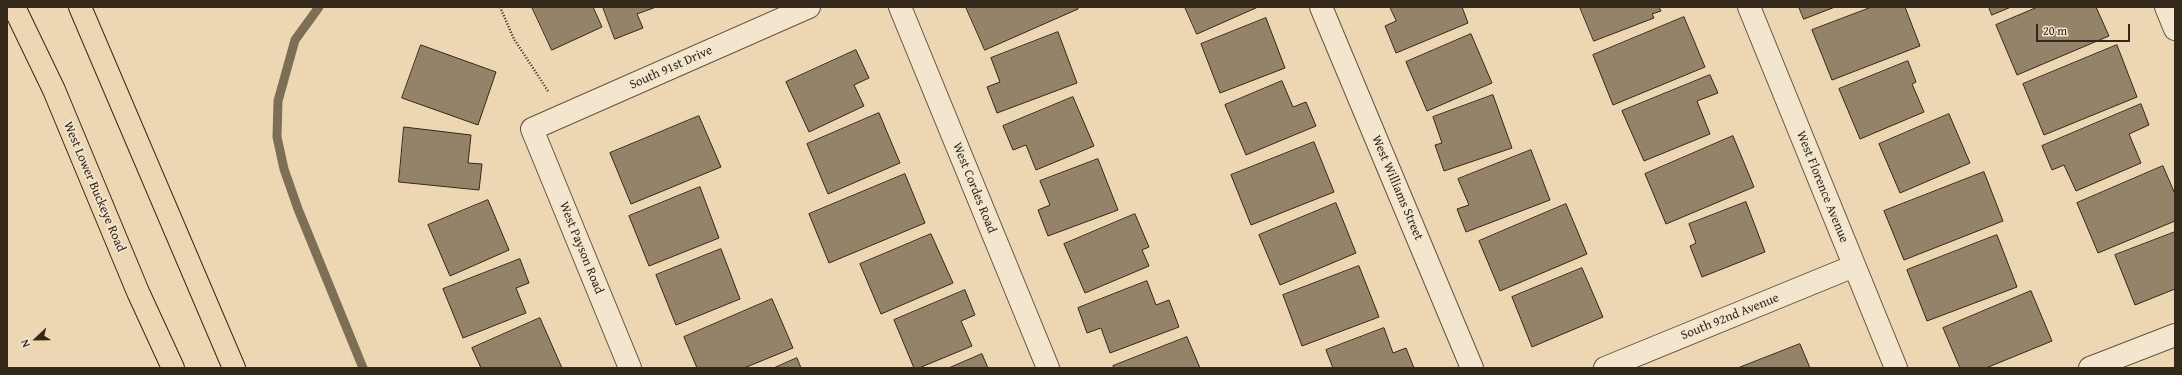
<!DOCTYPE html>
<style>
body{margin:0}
#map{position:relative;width:2182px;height:375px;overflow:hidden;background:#edd7b3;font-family:"Gentium Book Plus",serif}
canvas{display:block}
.frame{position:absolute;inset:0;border:8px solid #332819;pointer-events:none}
.north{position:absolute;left:16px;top:319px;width:40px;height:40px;-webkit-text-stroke:3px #f3e5ce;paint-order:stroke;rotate:248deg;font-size:11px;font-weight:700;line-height:16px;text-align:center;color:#332819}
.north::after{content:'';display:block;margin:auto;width:14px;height:18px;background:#332819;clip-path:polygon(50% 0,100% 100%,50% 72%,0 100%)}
.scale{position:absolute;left:2036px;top:24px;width:94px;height:18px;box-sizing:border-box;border:2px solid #332819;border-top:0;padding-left:5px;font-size:12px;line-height:14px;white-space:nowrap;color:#332819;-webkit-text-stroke:3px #f3e5ce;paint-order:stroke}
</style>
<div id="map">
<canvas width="2182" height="375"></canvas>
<div class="frame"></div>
<div class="north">N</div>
<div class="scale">20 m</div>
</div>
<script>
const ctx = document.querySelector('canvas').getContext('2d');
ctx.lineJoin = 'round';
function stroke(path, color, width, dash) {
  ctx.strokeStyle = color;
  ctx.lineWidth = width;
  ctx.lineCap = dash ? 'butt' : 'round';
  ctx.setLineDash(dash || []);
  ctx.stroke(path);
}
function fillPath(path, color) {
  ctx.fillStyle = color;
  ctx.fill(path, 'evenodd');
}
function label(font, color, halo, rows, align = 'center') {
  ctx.font = font + ' "Gentium Book Plus",serif';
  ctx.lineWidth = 3.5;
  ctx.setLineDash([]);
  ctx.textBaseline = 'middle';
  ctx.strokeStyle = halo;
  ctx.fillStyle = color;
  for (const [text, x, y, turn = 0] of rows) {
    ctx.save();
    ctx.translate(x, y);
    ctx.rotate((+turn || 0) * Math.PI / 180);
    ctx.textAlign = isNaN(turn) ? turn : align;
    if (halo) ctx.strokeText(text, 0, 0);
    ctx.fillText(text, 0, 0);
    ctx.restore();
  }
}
stroke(new Path2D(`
 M319,7l-24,33 -17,61 -1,36 7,32 14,40 65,159`), '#7d6e56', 9);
const building = new Path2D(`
 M532,7h61l9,20 -50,23z
 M603,7h53l-19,7 6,14 -28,11z
 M966,7h112v2l-93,41z
 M1185,7h73l-61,27z
 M1390,7h72l6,16 -72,30 -11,-27 11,-5z
 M1580,7h79l2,4 -9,3 2,4 -60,23z
 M1799,7h36l-31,12z
 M1872,7h33l15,39 -88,34 -20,-50z
 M1989,7h22l-19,8z
 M2038,7h58l13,29 -92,39 -21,-50z
 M1684,17l21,50 -92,38 -20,-50z
 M1266,18l19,50 -65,25 -19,-49z
 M1058,32l19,51 -80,30 -10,-26 13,-5 -9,-24z
 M1471,34l21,49 -65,28 -21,-49z
 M421,45l75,27 -18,53 -76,-27z
 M2117,45l20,52 -93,38 -21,-51z
 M856,50l13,28 -15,7 10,21 -55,26 -23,-50z
 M1908,61l8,21 -4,2 12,28 -64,27 -21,-50z
 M1710,75l8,18 -21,8 13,33 -66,27 -22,-50z
 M1282,81l11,26 13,-5 10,24 -70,29 -21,-50z
 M1493,95l19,53 -68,23 -9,-26 7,-2 -9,-26z
 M1073,97l21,49 -58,24 -10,-25 -13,5 -10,-24z
 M2141,104l8,21 -20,9 12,29 -65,28 -12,-26 -12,5 -10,-24z
 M879,113l21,50 -72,31 -21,-50z
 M1949,114l21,49 -70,30 -21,-49z
 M699,116l22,51 -90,37 -21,-51z
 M404,127l67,8 -3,28 14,1 -3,26 -80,-8z
 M1733,136l21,51 -88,37 -21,-50z
 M1314,142l20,50 -83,33 -20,-50z
 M1531,150l19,50 -84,32 -9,-23 12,-4 -11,-26z
 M1098,159l20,51 -70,26 -10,-26 12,-5 -10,-24z
 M2163,166l12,28v27l-77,32 -21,-50z
 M1984,172l19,49 -99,39 -20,-49z
 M905,174l20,49 -96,40 -20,-49z
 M700,187l19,51 -70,28 -20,-50z
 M488,200l21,50 -59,26 -22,-51z
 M1746,202l19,50 -63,25 -12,-31 6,-3 -7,-19z
 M1336,203l20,50 -76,32 -21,-50z
 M1566,204l21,50 -87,37 -21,-50z
 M1135,214l14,33 -7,3 7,16 -64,27 -21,-49z
 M2175,232v57l-40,16 -20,-50z
 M931,234l22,49 -72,31 -21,-50z
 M1997,235l20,52 -90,34 -20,-51z
 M721,249l19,50 -64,26 -20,-50z
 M520,259l9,24 -13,5 10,25 -63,25 -20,-49z
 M1359,266l20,51 -77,29 -19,-51z
 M1582,268l21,49 -71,30 -20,-50z
 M1147,281l9,24 13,-5 10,27 -69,26 -9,-25 -14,5 -9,-25z
 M965,290l10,25 -14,6 11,25 -53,22h-5l-20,-48z
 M2031,291l21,50 -66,27h-26l-17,-40z
 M772,299l21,49 -49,20h-47l-13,-31z
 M540,318l22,50h-81l-9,-20z
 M1384,328l9,25 13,-5 8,20h-81l-7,-18z
 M1187,337l13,31h-86l-1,-2z
 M1800,344l10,24h-72z
 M982,354l6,14h-39z
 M797,358l4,10h-27z`);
fillPath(building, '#948369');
stroke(building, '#332819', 1);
const minor = new Path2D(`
 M900,7l148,361
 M1321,7l151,361
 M1749,7l147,361
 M2166,7l9,22
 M630,368l-98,-239 277,-122
 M1605,368l249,-102
 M2090,368l85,-33`);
const major = new Path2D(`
 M14,7l40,83 84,202 35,76
 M80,7l154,361`);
stroke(minor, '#625440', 24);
stroke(major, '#332819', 24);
stroke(new Path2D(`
 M500,7l14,32 34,52`), '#332819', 2.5, [1, 2]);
stroke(minor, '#f3e5ce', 22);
stroke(major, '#edd7b3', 22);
label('13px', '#332819', '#f3e5ce', [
 ["South 91st Drive",671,68,-24],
 ["West Lower Buckeye Road",94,187,67],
 ["West Florence Avenue",1822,187,68],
 ["West Cordes Road",974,188,68],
 ["West Williams Street",1397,188,67],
 ["West Payson Road",581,248,68],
 ["South 92nd Avenue",1730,317,-22]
]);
</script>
